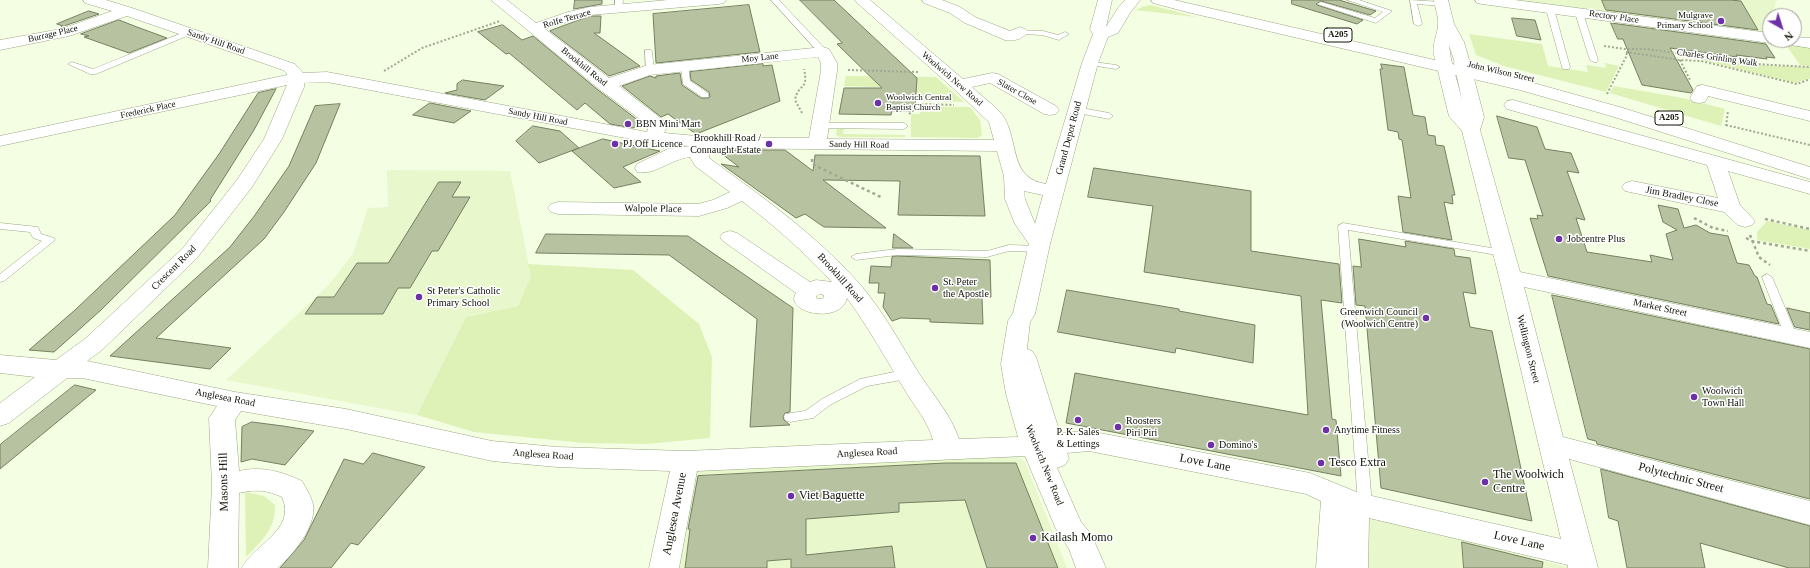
<!DOCTYPE html>
<style>
body{margin:0}
#map{position:relative;width:1810px;height:568px;overflow:hidden;background:#f4fee2;font-family:Georgia,serif}
canvas{display:block}
.north{position:absolute;left:1762px;top:8px;width:40px;height:40px;box-sizing:border-box;background:#fff;border:1px solid #9fa09b;border-radius:50%;rotate:141deg;font-size:11px;font-weight:700;line-height:16px;text-align:center;color:#0e1206}
.north::after{content:'';display:block;margin:auto;width:14px;height:18px;background:#6d30a6;clip-path:polygon(50% 0,100% 100%,50% 72%,0 100%)}
</style>
<div id="map">
<canvas width="1810" height="568"></canvas>
<div class="north">N</div>
</div>
<script>
const ctx = document.querySelector('canvas').getContext('2d');
ctx.lineJoin = 'round';
function fillPath(path, color) {
  ctx.fillStyle = color;
  ctx.fill(path, 'evenodd');
}
function stroke(path, color, width, dash) {
  ctx.strokeStyle = color;
  ctx.lineWidth = width;
  ctx.lineCap = dash ? 'butt' : 'round';
  ctx.setLineDash(dash || []);
  ctx.stroke(path);
}
function label(font, color, halo, rows, align = 'center') {
  ctx.font = font + ' Georgia,serif';
  ctx.lineWidth = 3;
  ctx.setLineDash([]);
  ctx.textBaseline = 'middle';
  ctx.strokeStyle = halo;
  ctx.fillStyle = color;
  for (const [text, x, y, turn = 0] of rows) {
    ctx.save();
    ctx.translate(x, y);
    ctx.rotate((+turn || 0) * Math.PI / 180);
    ctx.textAlign = isNaN(turn) ? turn : align;
    if (halo) ctx.strokeText(text, 0, 0);
    ctx.fillText(text, 0, 0);
    ctx.restore();
  }
}
fillPath(new Path2D(`
 M1516,0h261l-5,13 2,3h-4v11l-4,-1 4,8z
 M387,170l123,1 21,105 -13,30 -52,11 -49,98 -191,-35 101,-93 26,-33 15,-46 20,-1z
 M1011,456l7,1 7,5 42,106h-390l14,-99z
 M1368,515l202,53h-204z`), '#e8f7cc');
fillPath(new Path2D(`
 M1151,5l45,12 -61,-7 10,-4z
 M1469,34l73,10 6,22 40,6 -2,-7 20,3 -1,-5 14,3 -13,26 -102,-26 -28,-11z
 M1786,45l24,3v18l-10,-1z
 M1704,58l50,7 56,2v11l-14,5 -91,-22z
 M846,76l90,1 28,25 -43,-1 -1,-1h-4v-10l-9,-2 -63,-2z
 M1614,86l69,12 42,11 -4,17 -111,-33z
 M920,107h50l10,13 2,15 -4,3 -67,-1v-23h9z
 M837,129h7l-1,5 62,1v2h-65l-4,-2z
 M1767,221l43,9v19l-53,-9v-8z
 M528,264l105,6 66,54 13,33 -2,81 -63,6 -63,-1 -110,-11 -57,-17 49,-98 52,-11 13,-30z
 M245,492l19,4 11,9c1,23 -14,37 -29,52z`), '#def2b8');
const building = new Path2D(`
 M575,0h27v4l-28,5z
 M800,0h34l83,78 -2,29h-4v4h-19l-1,4 -52,-1 5,-26h38l-45,-44 5,-1z
 M1292,0h47l37,11 -6,4 -49,-14 -5,3 1,1 46,15 -6,4 -65,-20z
 M1602,0h128l11,1 17,29 -152,-20z
 M749,5l11,47 -104,11 -3,-49z
 M89,11l10,3 -38,13 2,-1 -6,-2z
 M590,16h11l-1,17h-6l46,33 -31,10 -59,-45z
 M1512,18l23,2 6,20 -24,-4z
 M119,20l18,7 30,11 -38,15 -45,-16 5,-1 -8,-2z
 M1611,23l155,21 9,14 -9,-1 1,2 -31,-4 1,2 -67,-9 23,42 -2,3 -49,-8 -19,-46h-5z
 M503,25l19,15 11,-4 65,54 45,34 -10,4 -23,-4 -25,-21 -8,7 -68,-57 -3,1 -28,-22z
 M763,64v2l9,-1 8,36 -84,33 -28,-20 -7,3 -39,-31 28,-10 6,2v-2l24,-3 2,12 19,13h7l2,-1 -1,-5 -18,-12 -1,-8z
 M1381,64l23,3 9,48 12,2 3,18 7,1 1,9 8,1 11,49h-3l1,9 -9,-2 8,38 -49,-8 -5,-36 13,2 -9,-58 -3,-1 -1,-7 -10,-2 -8,-61h2z
 M463,80l13,2 28,4 -19,14 -40,-7 12,-3v-6z
 M276,89l-22,41 -44,70 1,1 -110,109 -47,42 -25,-2 46,-40 100,-95 44,-61 39,-61z
 M430,103l41,8 -17,12 -41,-8z
 M340,104l-24,59 -32,49 -20,27 -108,99 75,10 -21,21 -100,-13 120,-109 25,-32 34,-49 26,-60z
 M1497,116l40,11 8,22 26,4 8,20 -12,-2 18,49 -9,-2 11,34 65,10 -2,-7 23,5 -7,-26 11,-4 -14,-8 -5,-17 20,4 6,19 12,-3 14,8 18,3 9,27 12,2 6,11 2,1 10,27 4,1 8,19 -231,-48 -18,-58 8,1 -1,-4 6,1 -18,-56 -16,-2z
 M533,126l27,5 19,17 -40,15 -23,-22z
 M603,139l23,5 34,7 -37,16 18,15 -27,6 -42,-37z
 M729,150h56l28,21 2,-16 165,1 5,60 -87,-1 2,-34 -77,-1 63,48 -62,-1 -19,-13 -9,4 -75,-54 18,3 -17,-13z
 M1094,168l157,23v60l88,13 3,39 -21,-3 11,119 4,1 5,56 -275,-53 9,-50 233,42 -7,-119 -157,-24 9,-66 -65,-9z
 M439,182h22l-9,15h18l-32,54h-6l-22,37h-12l-15,26h-78l12,-17h17l23,-34h31z
 M546,234l142,2 105,72 -3,104 -5,1 -2,4 1,3 6,5 -40,2 7,-108 -88,-64 -133,-2z
 M894,234l15,11 4,3h-20z
 M1359,239l47,8 -1,-6 49,8 1,7 15,2 6,36 -13,-2 7,35 22,4 40,190 -151,-33 -16,-182 -9,-1 -3,-39 8,1z
 M897,256l93,4 1,37h-9l1,27 -53,-2v-3l-29,-1 -9,3 -9,-14 2,-14h-7l1,-10h-10l2,-17 20,1 1,-10z
 M1067,290l112,19v2l76,14 -2,38 -77,-15 -1,5 -117,-21z
 M1552,295l258,54v150l-213,-55 -1,-3 -8,-2z
 M1787,308l23,5v17l-15,-3z
 M75,385l21,5 -96,79v-24z
 M252,422l31,4 31,5 -29,34 -33,-6 -11,3 1,-35z
 M373,453l52,14 -67,78 -7,-2 -20,25h-51l24,-28 40,-81 19,5z
 M946,463h70l42,105h-71l-22,-68 -66,3v9l-93,7v36l86,-9 3,22h-104v-9l-24,2v7h-82l5,-39h-2l10,-53z
 M1601,469l209,57v42h-21l-89,-25 5,25h-78l-9,-47 -9,-3z
 M1462,542l81,20 -1,6h-78z`);
fillPath(building, '#b6c2a0');
stroke(building, '#758060', 1);
const lane = new Path2D(`
 M615,0h8l-1,10 -7,-2z
 M771,0h8l47,50v4h-6z
 M1347,0h12l33,11 -16,12 -59,-19 4,-2 54,16 8,-6z
 M1410,0l32,2 4,2 -4,2 -25,-2 5,20 -4,2 -4,-2z
 M1547,7l7,2 16,58 -1,2h-6l-1,-2 -16,-58z
 M1576,11l7,2 15,47 -1,2h-3l-4,-2 -15,-47z
 M1017,30l26,1 15,4 7,-3 4,2 -10,6 -17,-5 -22,-1 -4,-2z
 M187,31h3l4,2 -98,41h-6l-22,-10 4,-2 21,7z
 M645,50h6l1,2 2,18 -1,2h-3l-4,-2z
 M1087,61l29,4 4,2 -4,2 -26,-4h-3z
 M682,64h6l2,17 18,12v4h-6l-19,-13 -2,-18z
 M1076,107l33,6 4,3 -4,3 -36,-7 -1,-2 1,-2z
 M820,123h84l4,3 -4,3 -87,-1 -1,-2z
 M0,223l38,4 3,7 13,4 1,2 -51,41 -4,1v-8l42,-33 -9,-3 -3,-6 -30,-3z
 M1343,223l160,27 5,3 -5,3 -155,-26 24,274 -2,4 -5,2 -5,-2 -2,-4 -20,-278z
 M1009,245l30,1 5,3 -5,3 -30,-1 -22,6 -90,-2 -41,5 -5,-3 5,-3 41,-5 90,2z
 M1767,274l5,3 25,59 -2,3h-8l-2,-3 -23,-59z
 M909,371l4,1 2,3 -2,3 -46,8 -37,19 -17,13 -23,4 -5,-2 -1,-3 1,-3 20,-3 17,-12 38,-20 34,-7z`);
const street = new Path2D(`
 M83,0h23l26,8 163,56 8,9 24,-1 320,60 2,-6 -50,-37 -108,-89h16l29,23 32,-11 22,-5 78,-7h58l-2,3 -5,1 -129,11 -45,14 64,49 39,-13 175,-18 6,2 8,14v8l-10,68 167,1 -5,-18 -35,-33 -100,-89h16l93,79 29,-6 6,1 58,32 3,4 -3,4 -6,1 -6,-1 -54,-31 -18,4c9,9 28,22 33,32 14,27 5,59 41,65l36,-121 11,-29 -3,-5 8,-29h14l-6,27 12,-19 7,-8h15l-10,13 -12,20 -10,4 -10,26 -48,181 -15,70 -5,8 -3,27 5,2 4,6 24,76 29,-2 221,42 49,20 202,46 -62,-262 -37,-146 -13,-15 -14,-57 2,-3 6,-2 6,2 2,3 11,41 -8,-37 2,-3 6,-2 6,2 2,3 14,54 -4,13 40,142 290,60v16l-286,-61 39,150 247,64v24l-241,-66 29,109h-30v-3l-199,-47 -1,50h-52l5,-67 -15,-7 -217,-43 -22,2 2,5 -4,7 -8,3 24,54 10,12 15,34h-30l-7,-19 -13,-20 -31,-73 -328,15 -18,97h-30l21,-97 -113,-4 -65,-6 -146,-32 -105,-18 -6,9 4,51c23,-5 41,0 63,10 4,7 9,15 11,23 4,22 -20,50 -35,64h-36c11,-23 55,-38 40,-71 -15,-7 -26,-8 -43,-4l-1,75h-30l4,-83 -3,-67 8,-12 -135,-28h-15l-58,45 -9,3v-23l35,-26 -35,-4v-18l56,5 30,-22 97,-90 54,-68 27,-41 23,-54 -287,61v-10l287,-61v-1l-4,-4 -156,-54 -58,20 -69,14v-10l61,-11 51,-18 -27,-8zM818,57l3,6v8l-12,67h-90l-55,-5 3,-6 -4,-7 -44,-34 31,-11zM327,82l325,61 38,3 -22,3 -31,15 -2,4 2,4c17,4 34,-13 53,-15l5,9 35,26 -17,8 -15,4 -140,-2 -7,2 -3,4 3,4 7,2 141,2 28,-8 15,-7c33,25 62,51 90,81l-16,-2 -6,2 -73,-49 -7,-2 -7,2 -3,4 3,4 73,52c-13,20 45,32 51,5 22,30 40,63 59,94 10,16 22,30 27,48l-248,11 -128,-4 -65,-6 -146,-32 -111,-17 -148,-31 15,-11 95,-92 55,-71 30,-48 22,-52v-4zM712,148l285,3 7,25 1,23 10,25 14,20 -16,69 -5,8 -7,43 5,30 12,43 -59,2c-8,-24 -25,-43 -39,-64 -20,-32 -38,-66 -62,-93 -44,-49 -97,-86 -149,-124v-7zM1024,191l19,4 -8,29 -10,-25zM820,294l4,1v2l-2,2h-5l-1,-3z
 M922,0h20l18,7 15,10 35,14 10,-4 5,2 3,3c-5,7 -15,10 -23,8l-40,-17 -15,-10 -26,-10z
 M1475,0h40l255,33v7h24v-3l16,1v10c-8,-1 -36,-6 -40,-5l-288,-39 -5,-1z
 M1703,85l107,26v10l-102,-25 -3,6 -6,1 -6,-1 -3,-4 7,-12z
 M1513,100l297,82v12l-82,-23 12,34 15,16 -3,4 -7,2 -7,-2 -14,-13 -99,-21 -3,-4 3,-4 7,-2 86,17 -11,-33 -200,-56 -3,-4 3,-4z`);
const secondary = new Path2D(`
 M1434,0h14l6,24 10,18 6,21 -2,3 -6,2 -6,-2 -7,-21 2,14 -2,3 -6,2 -6,-2c-8,-12 0,-24 1,-37 1,-7 -3,-17 -4,-25z`);
const highway = new Path2D(`
 M1151,0h23l356,82 93,26 187,59v12l-199,-63 -91,-26 -333,-78 -34,-9z`);
stroke(lane, '#9ba786', 1);
stroke(street, '#9ba786', 1);
stroke(secondary, '#9ba786', 1);
stroke(highway, '#9ba786', 1);
stroke(new Path2D(`
 M1604,46l21,3h22l107,15 56,3
 M1626,52l54,8 21,1 96,23 13,-5
 M1680,60l10,20
 M848,70l71,2
 M384,71l38,-23 78,-27
 M1607,94l20,-39 -1,-3
 M802,113l-7,-13c3,-17 14,-9 9,-31
 M909,114l12,-10 33,1
 M1726,125l84,20
 M1726,126l2,-15`), '#a1a993', 2, [2, 2]);
stroke(new Path2D(`
 M812,159v5l71,34
 M1694,218l19,10 15,3
 M1765,219l45,10
 M1750,235l9,22 11,8
 M1746,238l6,3 58,10`), '#a1a993', 2.5, [3, 3]);
fillPath(lane, '#fff');
fillPath(street, '#fff');
fillPath(secondary, '#fff');
fillPath(highway, '#fff');
for (const [x, y, r, color] of [
 [1721,21,4,"#6d30a6"],
 [878,103,4,"#6d30a6"],
 [628,124,4,"#6d30a6"],
 [615,144,4,"#6d30a6"],
 [769,144,4,"#6d30a6"],
 [1559,239,4,"#6d30a6"],
 [935,288,4,"#6d30a6"],
 [419,297,4,"#6d30a6"],
 [1426,318,4,"#6d30a6"],
 [1694,397,4,"#6d30a6"],
 [1078,420,4,"#6d30a6"],
 [1118,427,4,"#6d30a6"],
 [1326,430,4,"#6d30a6"],
 [1211,445,4,"#6d30a6"],
 [1321,463,4,"#6d30a6"],
 [1485,482,4,"#6d30a6"],
 [791,496,4,"#6d30a6"],
 [1033,538,4,"#6d30a6"]
]) {
  const dot = new Path2D();
  dot.arc(x, y, r, 0, 2 * Math.PI);
  ctx.fillStyle = color;
  ctx.fill(dot);
  stroke(dot, '#fff', 1.5);
}
label('9px', '#0e1206', '#fff', [
 ["Mulgrave",1713,16],
 ["Primary School",1713,26],
 ["Woolwich Central",886,98,"left"],
 ["Baptist Church",886,108,"left"]
], 'right');
label('9px', '#0e1206', '#fff', [
 ["Rectory Place",1614,17,8],
 ["Rolfe Terrace",567,19,-16],
 ["Burrage Place",53,34,-13],
 ["Sandy Hill Road",216,42,19],
 ["Moy Lane",760,58,-6],
 ["Charles Grinling Walk",1717,58,8],
 ["Brookhill Road",584,67,39],
 ["John Wilson Street",1501,72,13],
 ["Woolwich New Road",952,79,41],
 ["Slater Close",1017,92,29],
 ["Frederick Place",148,110,-12],
 ["Sandy Hill Road",538,117,11],
 ["Sandy Hill Road",859,145,1]
]);
for (const [x, y, w] of [
 [1338,35,28],
 [1669,118,28]
]) {
  const box = new Path2D();
  box.roundRect(x - w / 2, y - 7, w, 14, 3);
  ctx.fillStyle = '#fff';
  ctx.fill(box);
  stroke(box, '#0e1206', 1);
}
label('bold 9px', '#0e1206', null, [
 ["A205",1338,35],
 ["A205",1669,118]
]);
label('10px', '#0e1206', '#fff', [
 ["BBN Mini Mart",636,124],
 ["Brookhill Road /",761,138,"right"],
 ["Connaught Estate",761,150,"right"],
 ["PJ Off Licence",623,144],
 ["Jobcentre Plus",1567,239],
 ["St. Peter",943,282],
 ["the Apostle",943,294],
 ["St Peter's Catholic",427,291],
 ["Primary School",427,303],
 ["Greenwich Council",1418,312,"right"],
 ["(Woolwich Centre)",1418,324,"right"],
 ["Woolwich",1702,391],
 ["Town Hall",1702,403],
 ["Roosters",1126,421],
 ["Piri Piri",1126,433],
 ["Anytime Fitness",1334,430],
 ["P. K. Sales",1078,432,"center"],
 ["& Lettings",1078,444,"center"],
 ["Domino's",1219,445]
], 'left');
label('10px', '#0e1206', '#fff', [
 ["Grand Depot Road",1069,138,-75],
 ["Jim Bradley Close",1682,197,11],
 ["Walpole Place",653,209,1],
 ["Crescent Road",174,268,-45],
 ["Brookhill Road",840,278,48],
 ["Market Street",1660,308,12],
 ["Wellington Street",1528,349,76],
 ["Anglesea Road",225,398,11],
 ["Anglesea Road",867,453,-3],
 ["Anglesea Road",543,455,4],
 ["Woolwich New Road",1044,465,68]
]);
label('12px', '#0e1206', '#fff', [
 ["Love Lane",1205,463,11],
 ["Polytechnic Street",1681,478,15],
 ["Masons Hill",224,482,-91],
 ["Anglesea Avenue",675,514,-79],
 ["Love Lane",1519,541,13]
]);
label('12px', '#0e1206', '#fff', [
 ["Tesco Extra",1329,463],
 ["The Woolwich",1493,475],
 ["Centre",1493,489],
 ["Viet Baguette",799,496],
 ["Kailash Momo",1041,538]
], 'left');
</script>
